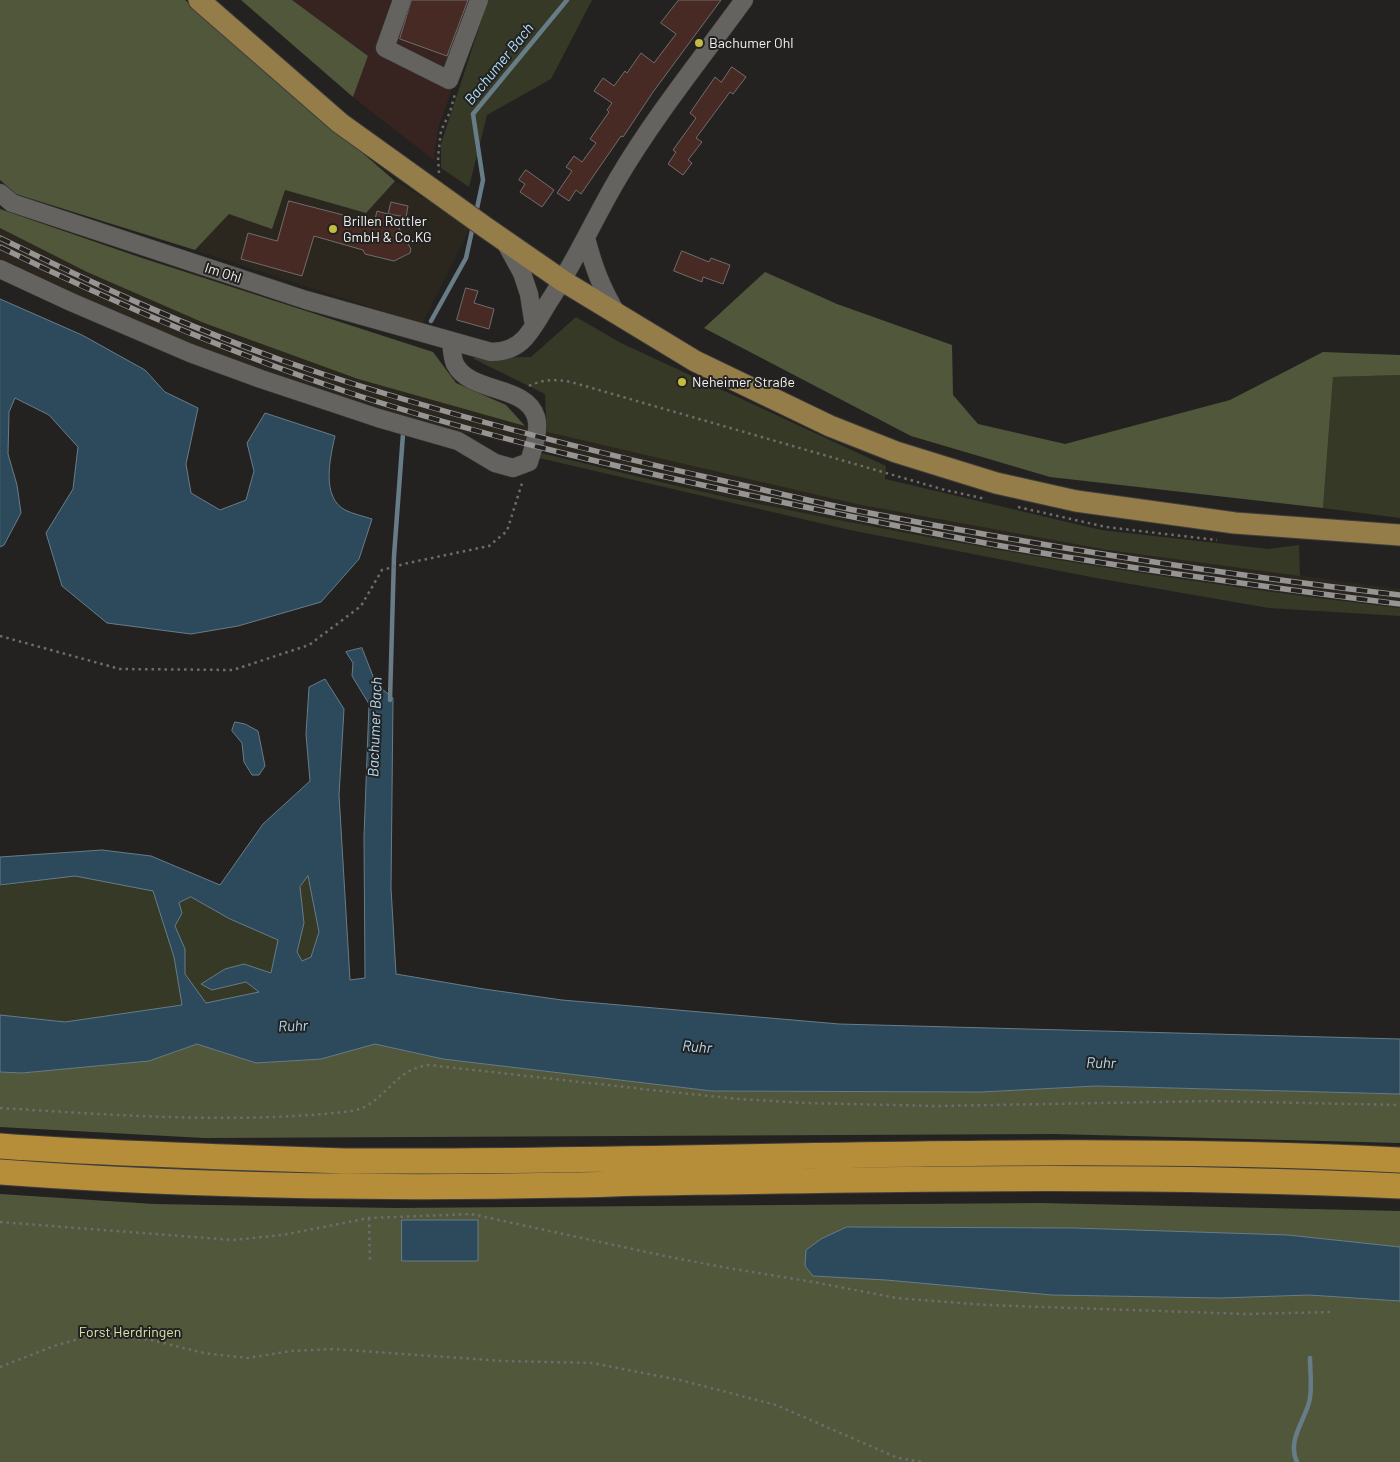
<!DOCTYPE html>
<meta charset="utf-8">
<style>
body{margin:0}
canvas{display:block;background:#232220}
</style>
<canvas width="1400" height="1462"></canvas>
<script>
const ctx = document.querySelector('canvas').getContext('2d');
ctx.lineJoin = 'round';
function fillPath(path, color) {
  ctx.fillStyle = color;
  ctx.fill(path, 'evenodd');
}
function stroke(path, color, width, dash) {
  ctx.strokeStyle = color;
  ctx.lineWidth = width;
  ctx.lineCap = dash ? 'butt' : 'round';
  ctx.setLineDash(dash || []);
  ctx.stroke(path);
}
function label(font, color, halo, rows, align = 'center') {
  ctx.font = font + ' Barlow,sans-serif';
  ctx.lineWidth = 4;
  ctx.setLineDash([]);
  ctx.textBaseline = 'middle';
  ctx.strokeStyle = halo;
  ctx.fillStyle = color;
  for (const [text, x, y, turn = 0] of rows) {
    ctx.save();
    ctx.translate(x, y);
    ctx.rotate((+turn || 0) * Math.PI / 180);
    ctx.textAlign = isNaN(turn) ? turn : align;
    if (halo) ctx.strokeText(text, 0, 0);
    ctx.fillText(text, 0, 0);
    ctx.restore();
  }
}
fillPath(new Path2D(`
 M395,181l76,45 -49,98 -227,-74 34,-36 55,-24 82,23z
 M0,228l87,44 117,51 154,56 189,53 309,72 252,46 292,39v19l-128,-14 -173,-27 -109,-18 -233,-45 -307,-75 -101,-29 -77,-26 -79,-29 -118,-51 -75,-36z`), '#2b271f');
fillPath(new Path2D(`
 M292,0h192l-46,128 -4,32 -81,-63 15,-41z`), '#372421');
fillPath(new Path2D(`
 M488,0h104l-41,79 -64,36 -18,72 -28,-19v-24z
 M576,317l45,26 265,123 -1,13 216,51 167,19 31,-4 1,31 -192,-26 -252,-46 -309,-72 -2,-38 -73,-36 59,-1z
 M1400,375v143l-77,-10 10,-131z
 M541,453c72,17 145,36 218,51 212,44 426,79 641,104v8l-131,-8 -173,-30 -246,-48 -311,-72z
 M75,876l78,15 21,66 8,48 -117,17 -65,-7v-129z
 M308,876l11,56 -8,25 -9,4 -5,-9 7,-29 -4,-36z
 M191,897l39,22 48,21 -7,34 -27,-10 -19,5 -24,15 11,6 34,-8 14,10 -54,11 -21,-29v-25l-10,-23 7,-13 -3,-10z`), '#353926');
fillPath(new Path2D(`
 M0,0h185l210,181 -29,32 -81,-23 -13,39 -43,-15 -34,36 -179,-56 -16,-14z
 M241,0h51l76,56 -15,41z
 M0,209l139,48 294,95 23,31 50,22 19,21 -167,-47 -154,-56 -117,-51 -87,-44z
 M765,272l72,32 115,41 1,50 25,29 87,20 165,-44 93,-48 77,3v20l-67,2 -10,131 -273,-31 -139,-41 -207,-108z
 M197,1044l59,19 65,-4 54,-15 68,15 269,32 269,1 115,-6 304,8v49l-345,-9 -851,4 -204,-11v-55l22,1 127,-12z
 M0,1194l154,10 240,4 647,-5 359,8v251h-1400z`), '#51573a');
const water = new Path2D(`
 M0,299l82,36 63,35 20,22 33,16 -12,56 5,29 29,17 26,-10 8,-29 -7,-28 18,-30 70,23c-5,22 -14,61 10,74 8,4 18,6 27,9l-13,40 -38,43 -83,24 -47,8 -84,-11 -45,-37 -16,-53 27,-44 5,-42 -29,-32 -34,-17 -6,14 -1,42 9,31 4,28 -17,32 -4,2z
 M362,648l14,36 17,14 -2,190 5,86 88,15 78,11 277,24 561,15v55l-304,-8 -115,6 -269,-1 -269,-32 -68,-15 -54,15 -65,4 -59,-19 -48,17 -127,12 -22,-1v-57l65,7 117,-17 -8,-48 -21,-66 -78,-15 -75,9v-28l102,-7 49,6 69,29 43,-61 47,-43 -4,-47 3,-47 16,-8 19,30 -5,86 11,185 15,-2 -1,-141 5,-133 -17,-28 1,-13 -7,-11zM308,876l11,56 -8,25 -9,4 -5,-9 7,-29 -4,-36zM191,897l39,22 48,21 -7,33 -27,-9 -19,5 -24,15 11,6 34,-8 13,10 -53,11 -21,-29v-25l-10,-23 7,-13 -3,-10z
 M235,722l10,2 13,7 7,35 -6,9h-7l-8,-13 -2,-19 -10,-12z
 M402,1220h76v41h-76z
 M847,1227l227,1 214,7 112,12v54l-91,-6 -89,3 -168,-3 -166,-15 -73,-4 -8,-10 1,-16 15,-11z`);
fillPath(water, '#2d4a5c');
stroke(water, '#687c88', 1);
stroke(new Path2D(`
 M476,213l7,-33 -10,-66 94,-114
 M431,321l35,-63 7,-32
 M390,700l4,-144 9,-122
 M1297,1462c-11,-22 10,-44 13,-64 2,-13 0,-28 0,-40`), '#687c88', 4.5);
const building = new Path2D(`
 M412,0h56l-21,56 -47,-17z
 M679,0h42l-68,92 -30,45 -2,-1 -40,58 -5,-4 -7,11 -12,-8 15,-22 -6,-4 8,-11 8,6 14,-19 -6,-4 19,-27 -2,-2 5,-7 -18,-12 9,-13 11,8 11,-15 2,2 14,-20 13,10 22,-29 -15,-11z
 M732,67l14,10 -13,17 -3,-2 -34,46 6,4 -14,18 4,3 -9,12 -15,-11 8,-12 -3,-2 23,-32 -6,-5 25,-36 6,5z
 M526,170l28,20 -12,17 -22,-15 5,-8 -6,-4z
 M289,201l85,22 3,-12 11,3 3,-12 17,4 -2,11 -17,-3h2l20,35 -1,4 -16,8 -29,-7 -2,-4 -49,-14 -12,40 -61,-17 7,-26 29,8z
 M682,251l27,11 2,-4 19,7 -7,19 -20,-7 -1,5 -28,-11z
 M466,288l12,3 -4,12 20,6 -5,20 -32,-9z`);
fillPath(building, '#472a24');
stroke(building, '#706d6c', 1);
const minor = new Path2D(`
 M402,0l-17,48 64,32 30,-80
 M0,193l12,10 294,97 185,52c12,0 25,-4 34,-14 9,-10 16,-23 23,-35 26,-39 45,-82 69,-123 37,-63 84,-121 127,-180
 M586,238c8,30 15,49 31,76
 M505,242l17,31 7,21 5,32
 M0,269l71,33 119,51 71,26 117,39 80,23 37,22 18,5 16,-6c4,-14 11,-31 7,-45 -10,-33 -66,-23 -81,-53 -3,-7 -3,-15 -4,-23`);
const major = new Path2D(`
 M199,0l141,123 145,104 78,54 132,80 135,65 66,26 100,31 80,18 159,22 165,12`);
const highway = new Path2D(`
 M0,1146c75,6 150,8 225,11 40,1 80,3 120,4 351,2 703,-19 1055,-1
 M0,1172c188,14 381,17 570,13 28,0 56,-2 84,-2 249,-4 498,-9 746,3`);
stroke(minor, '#3f3e3c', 19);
stroke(major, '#3f3e3c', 23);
stroke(highway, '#3f3e3c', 27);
stroke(new Path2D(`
 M439,173l-1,-16 3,-26 9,-19 5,-18
 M529,386c14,-7 27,-7 42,-4l374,108 41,9
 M1018,507l88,20 111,13
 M0,636l120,33 113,1 76,-25 52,-39 21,-36 26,-7 81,-17 18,-15 16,-51
 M0,1108c115,7 230,16 345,4 9,-1 18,-3 26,-9 22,-15 28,-34 58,-38l232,26 78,8 66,4 132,3 273,-5 190,4
 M369,1218l1,44
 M0,1222l233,18 49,-5 87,-17 102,-4 194,42 57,11 97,16 77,15 91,7 258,9 88,-2
 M0,1367l54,-21 28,-8 37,-1 32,3 53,13 44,5 43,-7 42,-2 170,12 89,2 92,18 92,24 122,53 24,4`), '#6e6d6b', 2.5, [2.5, 4]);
stroke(minor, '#646360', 18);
stroke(major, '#957d49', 21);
stroke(highway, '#b68e3a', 25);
const rail = new Path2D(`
 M0,238c92,45 185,88 281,122 145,50 294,88 443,121 45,10 90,21 135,30 180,35 360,63 541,84
 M0,247c114,56 230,106 350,146 131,43 267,74 403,103 80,17 161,34 243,49 134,24 269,42 404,59`);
stroke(rail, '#969593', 5.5);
stroke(rail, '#232220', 4, [11]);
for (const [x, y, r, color] of [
 [699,43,5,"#c4bc3e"],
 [333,229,5,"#c4bc3e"],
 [682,382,5,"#c4bc3e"]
]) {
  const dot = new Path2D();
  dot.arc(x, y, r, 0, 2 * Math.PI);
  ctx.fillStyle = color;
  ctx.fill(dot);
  stroke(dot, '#232220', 2);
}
label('14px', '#f3f2f0', '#232220', [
 ["Bachumer Ohl",709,43],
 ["Brillen Rottler",343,221],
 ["GmbH & Co.KG",343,237],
 ["Neheimer Straße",692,382]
], 'left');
label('14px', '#f3f2f0', '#232220', [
 ["Im Ohl",223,273,18]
]);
label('14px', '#d9e5ac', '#232220', [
 ["Forst Herdringen",130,1332]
]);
label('italic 15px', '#b0ddf9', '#232220', [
 ["Bachumer Bach",499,64,-51],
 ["Bachumer Bach",375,727,-88],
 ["Ruhr",293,1026,-2],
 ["Ruhr",697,1047,5],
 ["Ruhr",1101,1063,1]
]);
</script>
